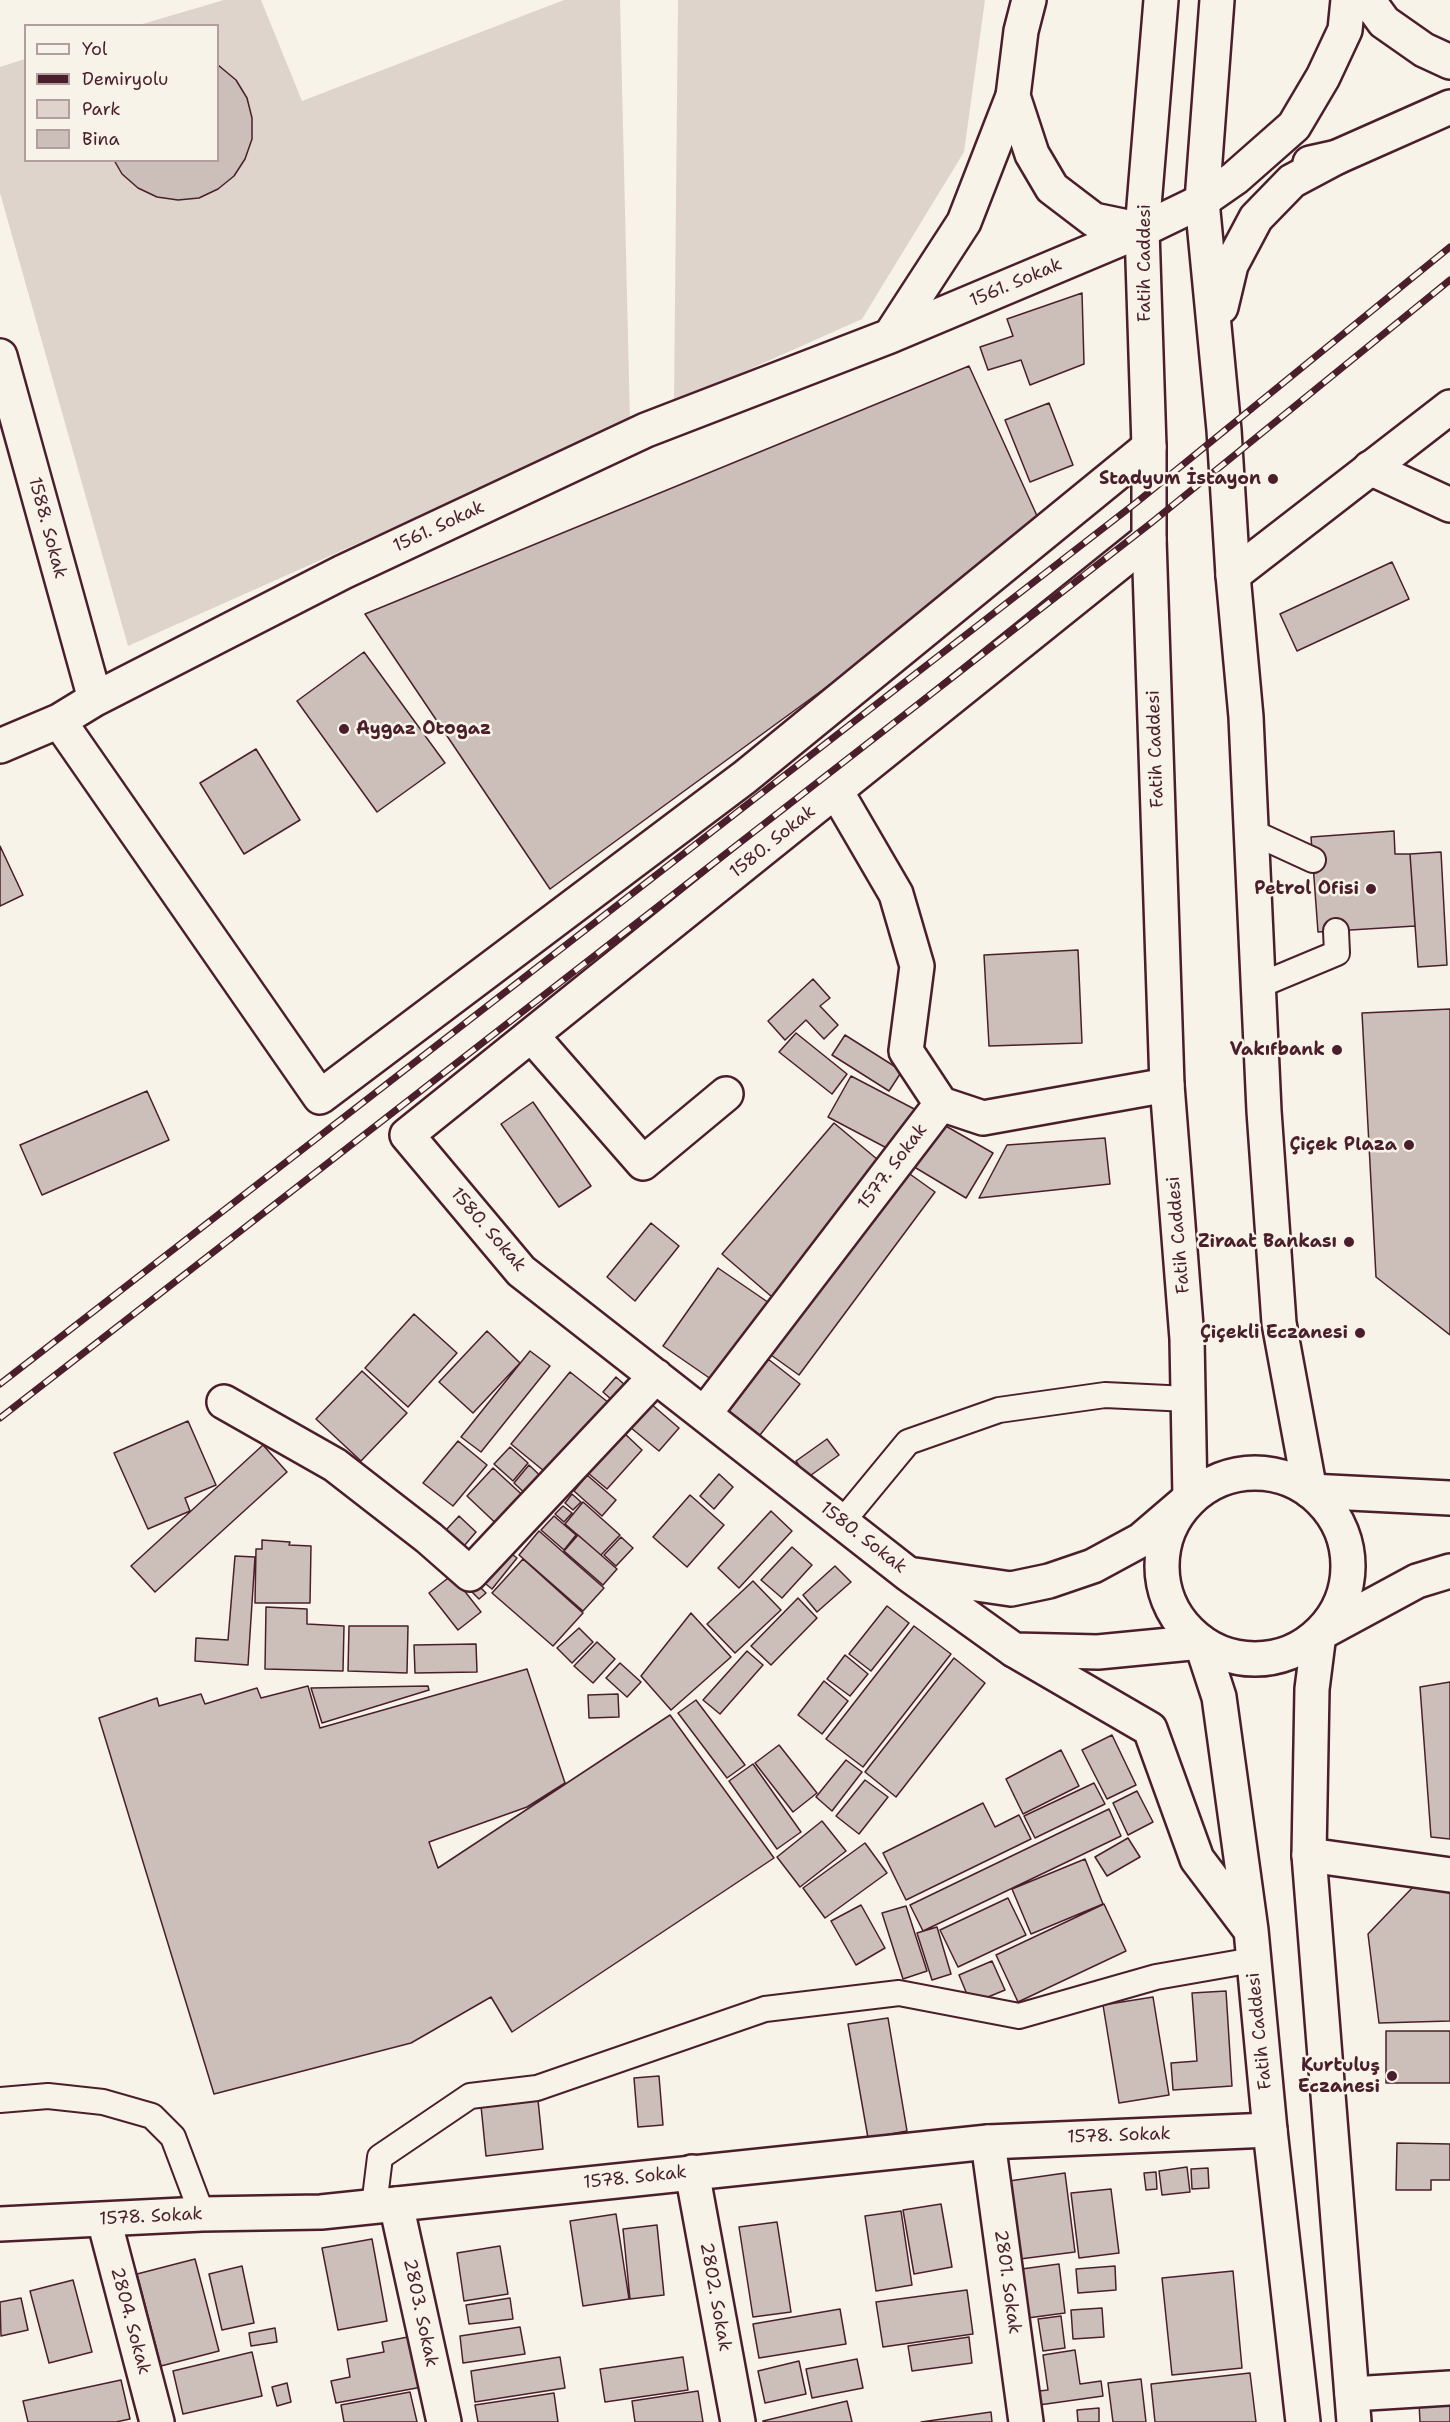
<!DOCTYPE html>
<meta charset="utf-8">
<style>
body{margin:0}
#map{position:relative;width:1450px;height:2422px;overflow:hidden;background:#f7f3e8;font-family:"Shantell Sans",sans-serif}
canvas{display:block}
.legend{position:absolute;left:24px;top:24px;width:195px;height:138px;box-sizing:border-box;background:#f7f3e8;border:2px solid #b29e9c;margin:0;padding:8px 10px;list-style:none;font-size:18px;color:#4a1f2b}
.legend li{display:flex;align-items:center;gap:12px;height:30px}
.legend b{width:30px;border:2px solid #b29e9c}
</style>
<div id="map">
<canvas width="1450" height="2422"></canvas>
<ul class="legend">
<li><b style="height:8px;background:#f7f3e8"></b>Yol</li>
<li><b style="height:8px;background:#4a1f2b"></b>Demiryolu</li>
<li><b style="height:16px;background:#ded4cc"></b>Park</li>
<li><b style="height:16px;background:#ccbfb9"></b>Bina</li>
</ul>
</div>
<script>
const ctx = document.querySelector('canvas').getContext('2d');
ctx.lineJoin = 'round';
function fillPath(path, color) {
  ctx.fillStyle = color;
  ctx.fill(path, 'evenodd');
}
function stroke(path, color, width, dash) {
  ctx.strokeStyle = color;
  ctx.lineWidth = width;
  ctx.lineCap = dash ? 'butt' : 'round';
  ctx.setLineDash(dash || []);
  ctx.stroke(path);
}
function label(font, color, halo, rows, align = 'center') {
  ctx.font = font + ' "Shantell Sans",sans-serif';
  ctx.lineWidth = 5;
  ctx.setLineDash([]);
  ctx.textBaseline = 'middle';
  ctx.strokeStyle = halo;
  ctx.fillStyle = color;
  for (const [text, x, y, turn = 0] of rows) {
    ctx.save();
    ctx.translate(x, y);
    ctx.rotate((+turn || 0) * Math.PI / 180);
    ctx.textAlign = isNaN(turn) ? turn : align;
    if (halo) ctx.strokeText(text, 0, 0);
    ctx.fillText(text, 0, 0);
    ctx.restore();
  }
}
fillPath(new Path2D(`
 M224,0h37l41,101 262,-101h56l10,422 -502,224 -128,-453v-126l25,-8 1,101h192v-134l-79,-1z
 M678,0h307l-21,152 -102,167 -188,84z`), '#ded4cc');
const building = new Path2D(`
 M218,65l18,15 11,18 5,20v21l-7,20 -11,17 -16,13 -19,9 -21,2 -21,-3 -19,-9 -16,-14 -8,-14h104z
 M1082,293l2,71 -54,21 -9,-25 -33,10 -8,-23 33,-11 -6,-17z
 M969,366l74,163 -493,360 -185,-275z
 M1049,403l24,62 -43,17 -25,-62z
 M1392,562l17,37 -112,52 -17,-37z
 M364,652l81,111 -68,49 -80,-111z
 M256,749l44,71 -56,34 -44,-71z
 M1394,831l1,23h15l5,72 -97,6 -7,-95z
 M0,846l23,49 -23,11z
 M1441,852l6,113 -29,2 -8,-113z
 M1078,950l4,93 -93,3 -5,-91z
 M813,979l17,19 -10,8 18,19 -14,14 -18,-19 -21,20 -17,-19z
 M1450,1009v326l-74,-58 -14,-264z
 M796,1033l51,41 -15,20 -53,-42z
 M845,1035l57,36 -13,20 -57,-36z
 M851,1076l69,36 -22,42 -70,-37z
 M147,1091l22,49 -127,55 -22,-50z
 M533,1102l58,84 -32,21 -58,-83z
 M937,1121l56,32 -27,45 -55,-33z
 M834,1123l50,42 -112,132 -50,-43z
 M1105,1138l5,46 -131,14 28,-53z
 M907,1172l28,20 -136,183 -28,-20z
 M651,1223l28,23 -44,55 -28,-24z
 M718,1268l57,39 -54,79 -58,-40z
 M414,1314l43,39 -49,54 -43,-39z
 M487,1331l33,32 -47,50 -34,-31z
 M530,1351l20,15 -69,86 -20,-15z
 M768,1359l32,25 -40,51 -31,-24z
 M362,1371l45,42 -46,48 -45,-42z
 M570,1372l44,35 -59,73 -44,-36z
 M616,1377l19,17 -13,15 -19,-17z
 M650,1403l29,25 -20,23 -29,-24z
 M188,1421l28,64 -31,13 5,13 -42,18 -34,-76z
 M624,1433l18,17 -35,39 -19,-16z
 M827,1439l12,16 -32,23 -11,-17z
 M458,1441l29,24 -34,41 -30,-23z
 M263,1445l24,27 -132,120 -24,-26z
 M510,1447l18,16 -15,18 -19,-17z
 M529,1465l19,18 -16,17 -18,-17z
 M493,1468l37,34 -26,29 -37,-35z
 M719,1474l14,13 -19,22 -14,-13z
 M587,1475l29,25 -14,16 -28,-25z
 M572,1494l9,8 -8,8 -8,-7z
 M690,1495l34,30 -37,42 -34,-30z
 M583,1502l37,33 -19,20 -36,-31z
 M563,1506l9,7 -8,9 -9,-8z
 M771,1511l21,20 -53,57 -21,-20z
 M459,1516l17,16 -12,14 -18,-16z
 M554,1516l22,19 -12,15 -23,-20z
 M539,1531l65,57 -21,23 -64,-56z
 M578,1535l39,34 -14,16 -39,-34z
 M621,1537l12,11 -17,18 -12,-11z
 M262,1540l28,2 -1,3 22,1 -1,57h-55l1,-54h6z
 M792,1547l20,18 -30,33 -21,-18z
 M505,1549l12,9 -25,31 -11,-9z
 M235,1556l20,1 -7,108 -53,-4 1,-23 32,2z
 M523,1559l60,54 -30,33 -61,-53z
 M835,1566l16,16 -34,30 -14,-17z
 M452,1575l29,37 -23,18 -29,-37z
 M470,1577l16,16 -7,6 -16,-16z
 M753,1581l28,29 -46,43 -28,-29z
 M798,1598l19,20 -46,47 -20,-19z
 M887,1606l22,17 -38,48 -22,-17z
 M266,1607l41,2v15l37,2 -1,45 -78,-2z
 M691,1613l40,44 -60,53 -30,-34z
 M349,1626h59l-1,47 -59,-2z
 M914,1626l37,28 -88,113 -37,-28z
 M579,1628l14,14 -21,21 -15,-15z
 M597,1642l18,17 -22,24 -19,-17z
 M476,1644l1,28 -62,1 -1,-28z
 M747,1651l16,14 -43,49 -17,-14z
 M845,1655l23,19 -18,22 -23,-17z
 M954,1658l31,25 -89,114 -31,-25z
 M620,1663l21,19 -14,15 -21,-19z
 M527,1669l38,114 -38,24 -98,35 9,26 232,-153 104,143 -262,174 -21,-35 -80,46 -197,51 -115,-376 58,-20 2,8 42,-12 4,10 52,-16 4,10 47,-12 12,42z
 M824,1681l24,20 -26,33 -24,-19z
 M1450,1682v157l-19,-2 -11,-150z
 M428,1686l1,4 -107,33 -11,-35z
 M618,1694l1,23 -30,1 -1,-23z
 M696,1700l49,65 -18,13 -49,-65z
 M1112,1735l24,50 -29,14 -25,-49z
 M779,1745l38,48 -24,19 -38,-49z
 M1061,1750l18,36 -56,28 -17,-35z
 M846,1760l16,12 -30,39 -16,-14z
 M753,1764l48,68 -24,17 -48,-68z
 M865,1780l23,17 -29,37 -23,-18z
 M1094,1783l11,21 -70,34 -11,-22z
 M1137,1791l16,31 -25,13 -15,-32z
 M983,1803l12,24 24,-12 12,24 -125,61 -23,-47z
 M1109,1809l12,27 -198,95 -13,-26z
 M822,1821l24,30 -46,36 -23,-30z
 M1128,1838l12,19 -33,19 -12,-19z
 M865,1843l22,30 -62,45 -22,-30z
 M1085,1859l18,45 -72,30 -19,-45z
 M1414,1886l36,3v132l-71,2 -11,-89z
 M1008,1898l18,37 -68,32 -18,-37z
 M1104,1904l22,47 -108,51 -22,-47z
 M861,1905l24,43 -29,17 -25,-44z
 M906,1906l21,65 -24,8 -21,-66z
 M937,1927l14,47 -19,6 -15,-47z
 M992,1961l13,29 -34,14 -12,-29z
 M1226,1991l6,95 -59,4 -2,-27 26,-2 -5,-68z
 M1153,1997l16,98 -50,8 -16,-98z
 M888,2018l19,113 -39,7 -20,-114z
 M1386,2031h64v52h-64z
 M659,2076l4,49 -25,2 -4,-49z
 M538,2100l5,49 -57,7 -5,-50z
 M1397,2143l53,1v36h-19v10h-35z
 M1187,2167l3,25 -28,3 -3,-24z
 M1208,2168l1,20 -17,1 -1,-20z
 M1156,2172l1,17 -11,1 -2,-17z
 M1065,2173l10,79 -55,7 -11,-78z
 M1111,2189l8,64 -40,5 -8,-65z
 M941,2204l11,63 -38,7 -11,-64z
 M901,2211l11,74 -36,6 -11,-75z
 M616,2214l13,85 -46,7 -13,-85z
 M777,2222l14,90 -38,5 -14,-90z
 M657,2225l7,70 -34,4 -7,-70z
 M372,2239l15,82 -49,9 -16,-82z
 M500,2246l8,48 -44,7 -7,-48z
 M195,2259l24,92 -58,15 -24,-92z
 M1059,2264l6,49 -45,6 -6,-49z
 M242,2266l12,57 -32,7 -13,-56z
 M1115,2266l1,24 -38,3 -2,-24z
 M1233,2271l9,97 -70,7 -10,-97z
 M73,2280l19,72 -43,11 -19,-72z
 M967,2290l6,44 -90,13 -7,-45z
 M21,2298l7,32 -27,6 -1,-34z
 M510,2298l3,21 -44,5 -3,-19z
 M1102,2308l2,29 -31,2 -2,-29z
 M840,2309l6,35 -87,14 -6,-34z
 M1061,2316l4,32 -22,3 -5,-32z
 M520,2327l5,27 -62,9 -3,-27z
 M275,2328l2,14 -26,4 -2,-13z
 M413,2336l9,51 -86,16 -5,-22 19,-4 -3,-18 37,-7 -2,-10z
 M969,2337l3,26 -60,8 -4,-25z
 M1075,2350l5,34 21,-3 2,15 -71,10 -2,-14 18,-2 -5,-35z
 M252,2352l10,44 -79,18 -10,-43z
 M560,2357l5,31 -90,14 -4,-31z
 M683,2357l5,33 -83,12 -5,-33z
 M857,2359l6,29 -51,10 -6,-29z
 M799,2361l7,33 -41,9 -7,-32z
 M1250,2373l6,49h-101l-4,-38z
 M1141,2379l5,43h-33l-5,-39z
 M121,2380l9,39 -14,3h-88l-5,-21z
 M287,2383l4,19 -14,4 -5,-19z
 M698,2391l5,31h-68l-3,-21z
 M410,2392l7,30h-73l-3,-17z
 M554,2393l4,29h-80l-3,-17z
 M847,2401l5,21h-89v-1z
 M1450,2401v21h-30l-1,-20z
 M1099,2408v14h-21l-1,-12z
 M991,2412l1,10h-71z`);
fillPath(building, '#ccbfb9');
stroke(building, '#4a1f2b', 1.5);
const lane = new Path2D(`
 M1252,832l61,28
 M1258,986l79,-33 -1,-22
 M842,1522l66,-80 91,-32 106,-15 83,4
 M0,2100l48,-4 55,6 49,14 21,21 29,77
 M374,2206l6,-49 90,-61 67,-8 228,-79 134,-16 120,23 137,-39 97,-17`);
const street = new Path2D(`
 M890,336l74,-114 49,-126
 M0,356l95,343
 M1370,468l80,37
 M1149,539l-742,596 114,136 387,303 106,76 84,2 103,-10
 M59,721l261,376 425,-320 404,-330
 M0,746l59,-25 36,-22 248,-127 303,-142 244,-94 252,-106
 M836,791l60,103 21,72 -11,85 35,53
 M532,1036l111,127 83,-69
 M224,1402l111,63 94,73 41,36 186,-198
 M705,1413l236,-309 42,14 184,-33
 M915,1575l96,14 38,-8 44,-15 48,-26 49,-42
 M988,2142l38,280
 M692,2172l46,250
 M396,2204l48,218
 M104,2220l53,202
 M1352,2394l98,-6`);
const secondary = new Path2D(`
 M1029,0l-8,31 -8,65 19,58 20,34 42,32 48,10 60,-29 33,-23 59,-52 29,-49 22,-47 3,-30
 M1368,0l16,22 40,28 26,12
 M1310,163l27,-6 113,-50
 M1233,575l217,-168
 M1310,1491l140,7
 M1319,1634l98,-53 33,-10
 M1309,1855l141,20
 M0,2224l202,-10 119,-2 667,-70 282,-12`);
const primary = new Path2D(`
 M1161,0l-19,230 7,217v92l18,546 20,254 3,159
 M1217,0l-15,201 22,229 9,145 13,142 18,394 15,212 31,168
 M1221,307l10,-42 25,-47 36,-37 45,-24
 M1162 1566a93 93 0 1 1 186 0a93 93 0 1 1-186 0Z
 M1319,1634l-7,55 -3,166 45,567
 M1201,1642l18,55 32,233 19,200 33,292
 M1014,1650l136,79 47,130 52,69`);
stroke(lane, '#4a1f2b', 28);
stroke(street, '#4a1f2b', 38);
stroke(secondary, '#4a1f2b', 38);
stroke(primary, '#4a1f2b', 38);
stroke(lane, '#f7f3e8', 24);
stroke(street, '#f7f3e8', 33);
stroke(secondary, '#f7f3e8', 33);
stroke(primary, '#f7f3e8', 33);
const rail = new Path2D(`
 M0,1384l1137,-882 313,-255
 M0,1418l1151,-895 299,-243`);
stroke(rail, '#4a1f2b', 7);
stroke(rail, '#f7f3e8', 4.5, [14]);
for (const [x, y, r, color] of [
 [1273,479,6,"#4a1f2b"],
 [344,729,6,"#4a1f2b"],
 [1371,889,6,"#4a1f2b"],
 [1337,1050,6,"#4a1f2b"],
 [1409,1145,6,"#4a1f2b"],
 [1349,1242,6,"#4a1f2b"],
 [1360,1333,6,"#4a1f2b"],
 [1392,2076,6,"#4a1f2b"]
]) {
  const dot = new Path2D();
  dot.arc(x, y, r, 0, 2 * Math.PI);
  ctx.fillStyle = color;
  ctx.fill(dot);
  stroke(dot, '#f7f3e8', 2);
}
label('18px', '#4a1f2b', '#f7f3e8', [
 ["Fatih Caddesi",1145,263,-90],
 ["1561. Sokak",1016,283,-23],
 ["1561. Sokak",439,527,-25],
 ["1588. Sokak",47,528,75],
 ["Fatih Caddesi",1156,749,-92],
 ["1580. Sokak",773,842,-39],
 ["1577. Sokak",893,1167,-53],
 ["1580. Sokak",488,1230,49],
 ["Fatih Caddesi",1179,1235,-95],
 ["1580. Sokak",863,1538,38],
 ["Fatih Caddesi",1260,2031,-96],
 ["1578. Sokak",1119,2136,-2],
 ["1578. Sokak",635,2178,-6],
 ["1578. Sokak",151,2217,-3],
 ["2801. Sokak",1007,2282,82],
 ["2802. Sokak",715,2297,80],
 ["2803. Sokak",420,2313,78],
 ["2804. Sokak",130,2321,75]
]);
label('bold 18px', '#4a1f2b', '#f7f3e8', [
 ["Stadyum İstayon",1261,479],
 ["Aygaz Otogaz",356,729,"left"],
 ["Petrol Ofisi",1359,889],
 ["Vakıfbank",1325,1050],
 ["Çiçek Plaza",1397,1145],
 ["Ziraat Bankası",1337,1242],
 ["Çiçekli Eczanesi",1348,1333],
 ["Kurtuluş",1380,2066],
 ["Eczanesi",1380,2087]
], 'right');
</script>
